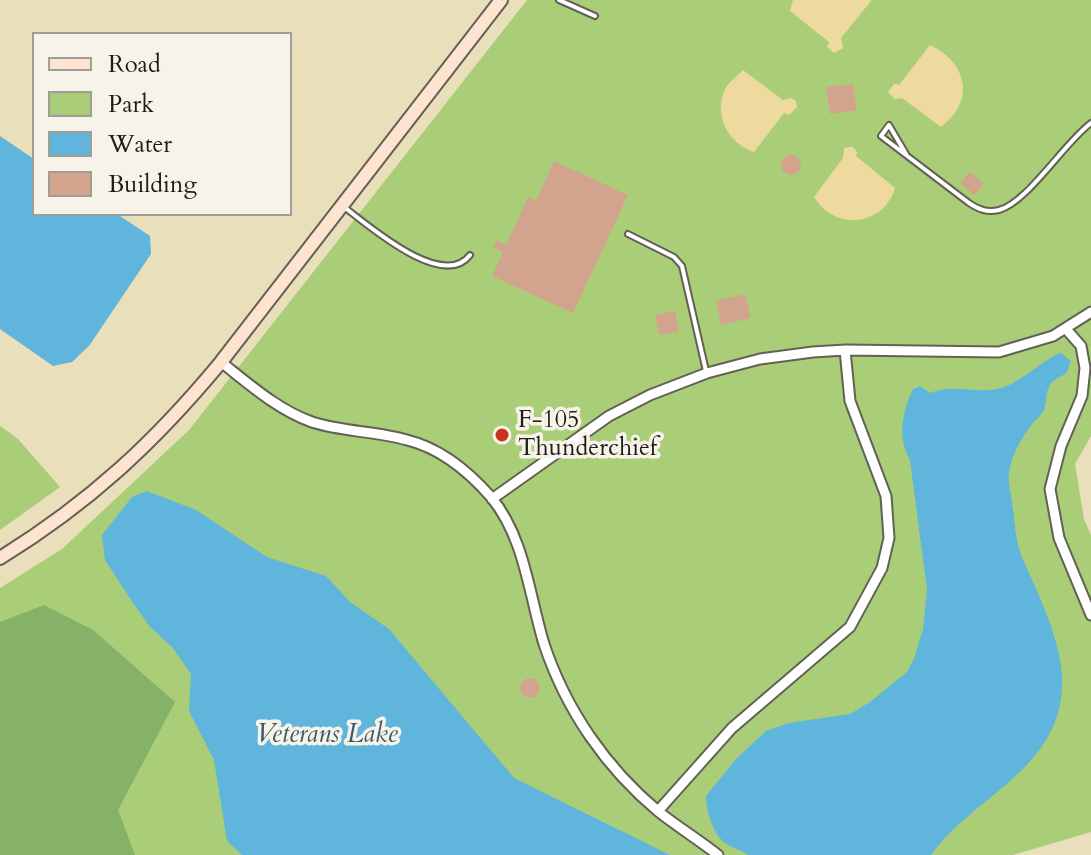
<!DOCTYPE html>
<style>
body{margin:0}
#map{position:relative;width:1091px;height:855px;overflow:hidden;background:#eadfbb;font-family:Cardo,serif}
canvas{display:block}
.legend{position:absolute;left:32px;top:32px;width:260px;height:184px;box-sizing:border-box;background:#f7f3e8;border:2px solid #9f9d96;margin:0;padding:10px 14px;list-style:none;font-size:24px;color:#1c1c1c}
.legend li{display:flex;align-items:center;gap:16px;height:40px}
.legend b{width:40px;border:2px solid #9f9d96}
</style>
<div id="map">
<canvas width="1091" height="855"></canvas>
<ul class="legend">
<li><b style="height:10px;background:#fde4d0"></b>Road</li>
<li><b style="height:22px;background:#a9ce77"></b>Park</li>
<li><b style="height:22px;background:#60b5dc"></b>Water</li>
<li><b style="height:22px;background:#d3a48d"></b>Building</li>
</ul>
</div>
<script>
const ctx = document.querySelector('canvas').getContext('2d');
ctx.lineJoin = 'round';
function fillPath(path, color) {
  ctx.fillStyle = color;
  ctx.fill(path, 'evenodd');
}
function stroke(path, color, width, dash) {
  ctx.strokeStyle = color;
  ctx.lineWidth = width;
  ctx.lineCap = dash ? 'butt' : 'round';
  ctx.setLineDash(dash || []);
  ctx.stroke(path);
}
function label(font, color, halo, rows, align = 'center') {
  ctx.font = font + ' Cardo,serif';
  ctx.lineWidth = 7;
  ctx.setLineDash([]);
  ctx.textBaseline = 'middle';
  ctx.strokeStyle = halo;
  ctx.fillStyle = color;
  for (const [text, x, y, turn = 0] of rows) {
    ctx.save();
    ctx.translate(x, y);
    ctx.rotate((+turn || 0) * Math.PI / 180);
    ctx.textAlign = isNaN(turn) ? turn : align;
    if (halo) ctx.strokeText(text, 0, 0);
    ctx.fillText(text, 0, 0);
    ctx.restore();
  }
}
fillPath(new Path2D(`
 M527,0h564v436l-16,28 9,55 7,16v297l-78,23h-1013v-267l62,-39 127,-119z
 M0,426l17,12 43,49 -60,43z`), '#a9ce77');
fillPath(new Path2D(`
 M44,605l49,25 82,72 -57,108 17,45h-135v-233z`), '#86b168');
fillPath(new Path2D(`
 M793,0h77l1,1 -30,37 2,10 -9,5 -7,-6 2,-5 -39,-31z
 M930,45c37,17 46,56 11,82l-39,-29 -7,1 -7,-7 6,-8 5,1z
 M743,70l40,30 8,-2 5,3 1,6 -8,8 -5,-2 -30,39c-25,-8 -41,-36 -29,-63 4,-7 12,-13 18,-19z
 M849,147h4l4,5 -1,4 39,32c-11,38 -60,44 -81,9l29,-39 1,-10z`), '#eeda9e');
fillPath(new Path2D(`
 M0,136l34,23v55h83l33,22 1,18 -62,92 -17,16 -19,4 -53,-37z
 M1061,353l10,8c-2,3 -2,7 -4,11 -3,4 -11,6 -15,10 -8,10 -4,18 -8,28 -2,5 -9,10 -12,14 -10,13 -21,32 -23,49 -1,10 2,20 3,30 3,18 3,37 10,54 22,52 58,115 30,172 -26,54 -87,78 -121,126h-183c-7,-5 -16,-7 -23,-12 -12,-9 -19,-32 -19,-47l30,-37 30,-28 23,-8 61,-9 20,-12 37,-30 7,-13 9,-30 4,-39 -17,-130c-13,-23 -8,-47 3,-71l7,-3 10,7c26,-11 51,4 77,-7 15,-6 45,-32 54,-33z
 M147,491l49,19 71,47 59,19 24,26 39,27 125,149 156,77h-428l-15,-14 -13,-81 -25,-49 2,-37 -19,-27 -22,-20 -19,-27 -26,-40 -3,-25 30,-38z`), '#60b5dc');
fillPath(new Path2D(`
 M853,84l4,26 -27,4 -4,-27z
 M781 165a10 10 0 1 1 20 0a10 10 0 1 1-20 0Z
 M554,161l74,34 -55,118 -81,-37 11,-24 -10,-4 4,-8 9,5 22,-48 8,4z
 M970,172l14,12 -9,11 -15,-12z
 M745,294l6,24 -30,7 -5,-24z
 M675,311l4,21 -20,3 -4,-20z
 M520 688a10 10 0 1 1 20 0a10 10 0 1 1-20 0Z`), '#d3a48d');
const lane = new Path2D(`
 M559,0l36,16
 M906,154l-17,-29 -8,11 88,67c9,6 18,10 30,7 28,-7 65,-67 92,-87
 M344,207c24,18 99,84 126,48
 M628,234l46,23 8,9 24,105`);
const street = new Path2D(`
 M1066,329l15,17 4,22 -3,28 -21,50 -11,43 9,49 32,77
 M221,362c28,22 57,48 91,60 31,10 64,9 95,18 33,8 62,32 84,57 34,41 38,98 53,147 22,66 62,124 115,168 19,15 40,28 59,43
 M492,499l117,-83 41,-21 57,-22 53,-14 53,-7 32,-2 154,2 54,-16 38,-24
 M658,811l74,-83 118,-101 32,-59 7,-30 -3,-42 -36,-95 -5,-51`);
const secondary = new Path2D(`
 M0,558c89,-55 154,-115 221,-196l280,-362`);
stroke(lane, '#646054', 8);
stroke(street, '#646054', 13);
stroke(secondary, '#646054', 16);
stroke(lane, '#fff', 4);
stroke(street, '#fff', 9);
stroke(secondary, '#fde4d0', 12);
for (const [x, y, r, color] of [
 [502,435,8,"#c8321e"]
]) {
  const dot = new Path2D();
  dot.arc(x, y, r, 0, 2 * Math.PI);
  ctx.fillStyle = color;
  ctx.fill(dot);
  stroke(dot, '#f7f3e8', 3);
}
label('24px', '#1c1c1c', '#f7f3e8', [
 ["F-105",518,421],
 ["Thunderchief",518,449]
], 'left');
label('italic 26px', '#375969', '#f7f3e8', [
 ["Veterans Lake",327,736]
]);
</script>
